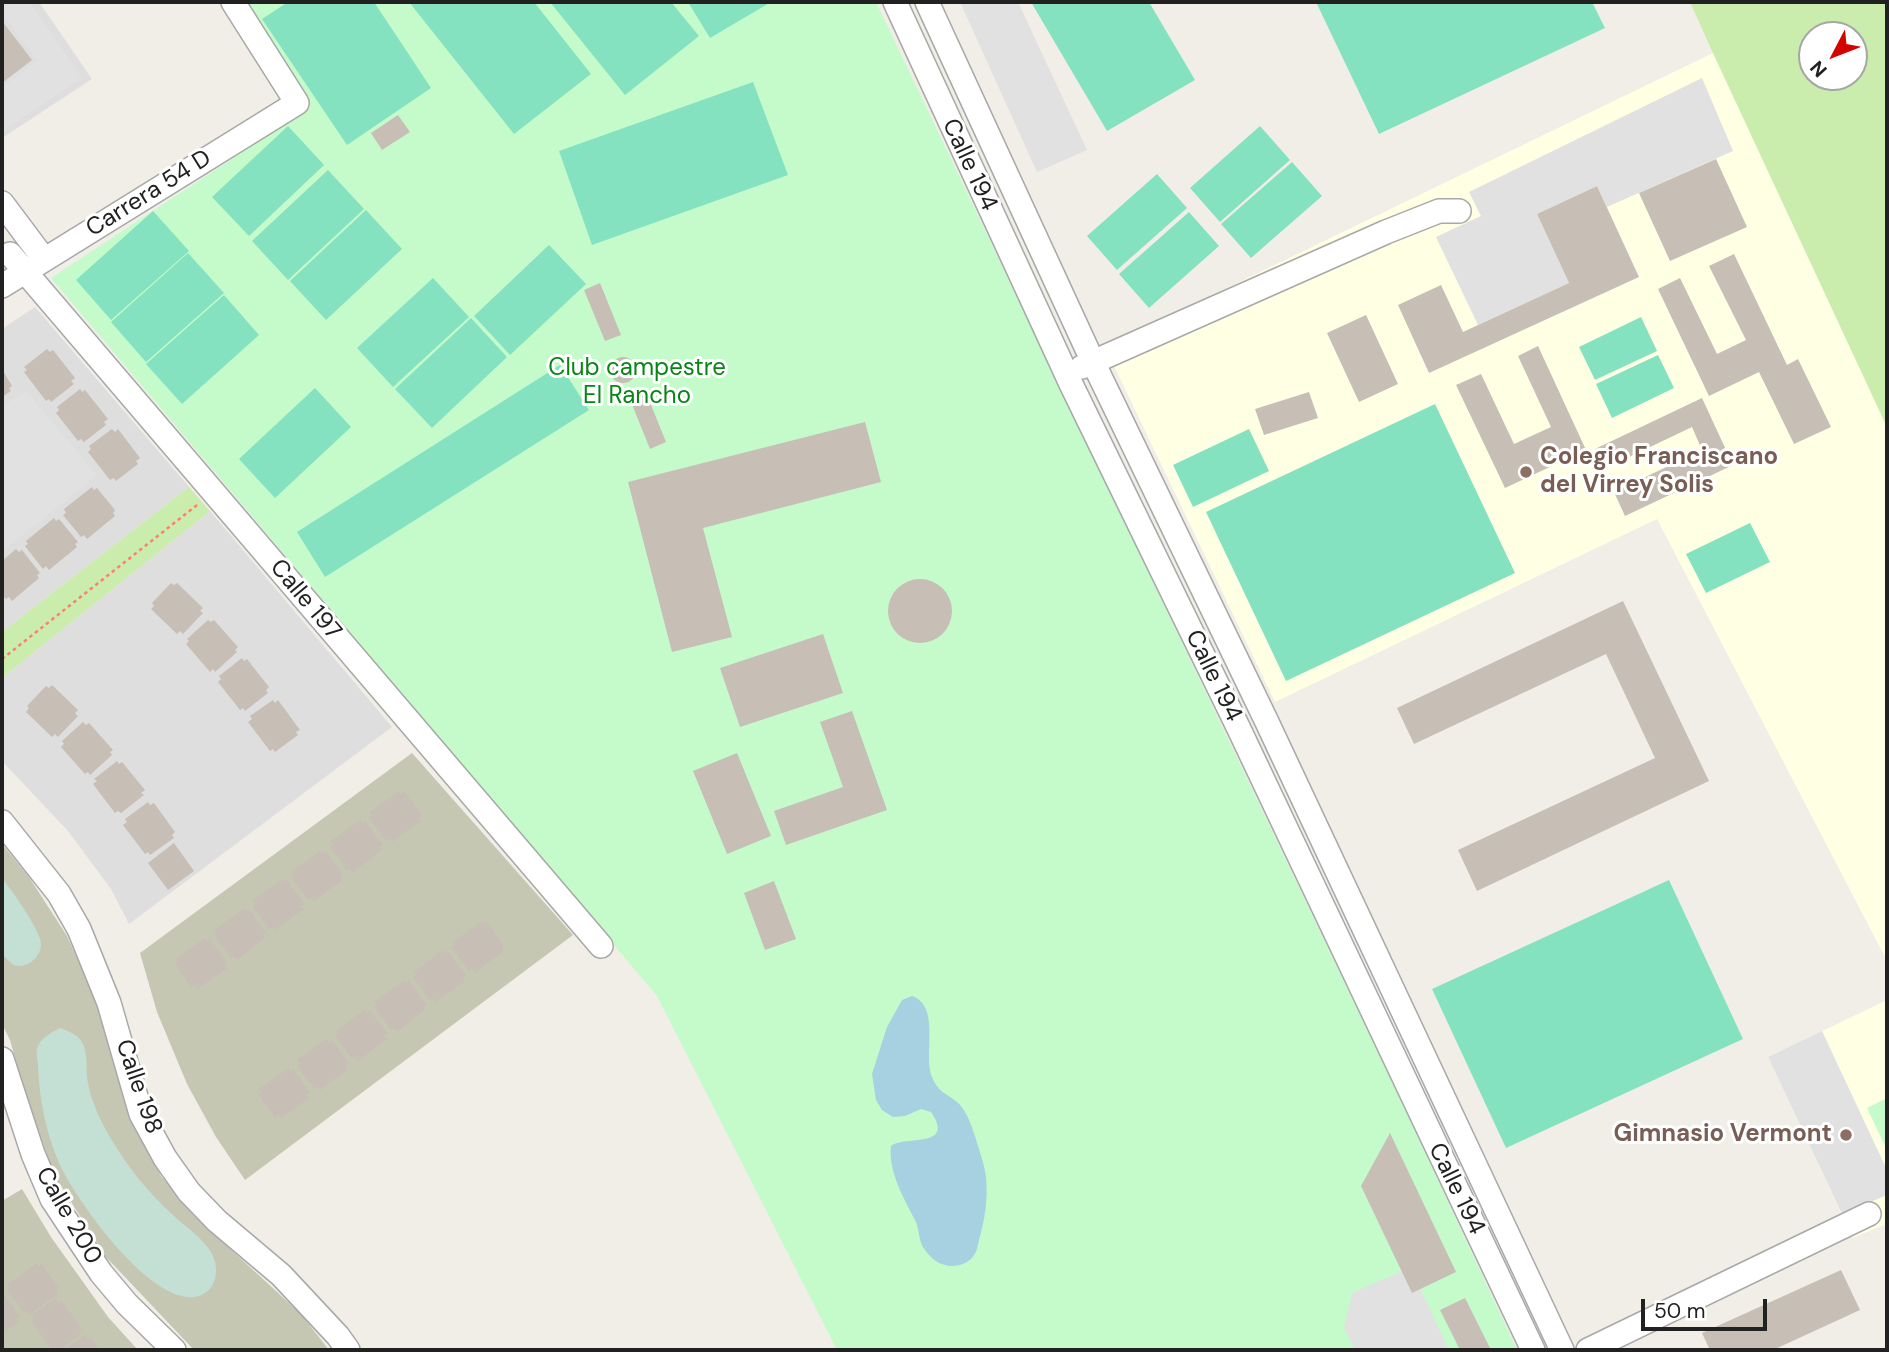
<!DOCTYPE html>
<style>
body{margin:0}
#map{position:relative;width:1889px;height:1352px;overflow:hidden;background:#f1eee7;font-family:"DM Sans",sans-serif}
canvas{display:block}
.frame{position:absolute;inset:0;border:4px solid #212121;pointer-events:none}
.north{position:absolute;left:1798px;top:21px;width:70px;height:70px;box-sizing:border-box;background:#fff;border:2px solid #a6a6a6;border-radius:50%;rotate:228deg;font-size:19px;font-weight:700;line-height:28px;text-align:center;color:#212121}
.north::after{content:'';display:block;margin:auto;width:24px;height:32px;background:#d20500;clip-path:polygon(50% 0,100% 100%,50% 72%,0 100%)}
.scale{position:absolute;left:1641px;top:1299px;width:126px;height:32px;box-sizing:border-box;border:4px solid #212121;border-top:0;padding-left:9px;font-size:21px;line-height:24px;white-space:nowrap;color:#212121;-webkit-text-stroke:5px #fff;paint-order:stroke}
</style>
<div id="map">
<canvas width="1889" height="1352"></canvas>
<div class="frame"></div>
<div class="north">N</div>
<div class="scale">50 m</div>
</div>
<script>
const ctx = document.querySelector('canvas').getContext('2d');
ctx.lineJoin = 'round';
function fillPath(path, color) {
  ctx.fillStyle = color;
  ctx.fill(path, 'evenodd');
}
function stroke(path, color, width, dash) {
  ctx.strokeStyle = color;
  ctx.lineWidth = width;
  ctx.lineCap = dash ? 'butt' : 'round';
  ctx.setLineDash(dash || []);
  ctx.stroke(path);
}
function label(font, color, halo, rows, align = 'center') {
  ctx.font = font + ' "DM Sans",sans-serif';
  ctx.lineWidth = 6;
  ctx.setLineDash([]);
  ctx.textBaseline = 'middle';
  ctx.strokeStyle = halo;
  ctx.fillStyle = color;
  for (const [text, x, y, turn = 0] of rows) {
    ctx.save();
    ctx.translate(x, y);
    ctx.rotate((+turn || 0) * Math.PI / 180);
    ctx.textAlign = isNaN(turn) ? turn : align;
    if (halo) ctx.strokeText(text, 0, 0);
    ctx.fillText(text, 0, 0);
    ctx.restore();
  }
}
fillPath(new Path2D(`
 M2,2h37l53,77 -90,59z
 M35,307l154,180 -187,145v-303z
 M210,511l182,216 -263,197 -18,-35 -43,-58 -66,-70v-83z`), '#dfdede');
fillPath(new Path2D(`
 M1713,53l174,374v534l-230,-442 -382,183 -170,-355z
 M1887,1000v231l-3,-6 -31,13 -85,-181z`), '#feffe3');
fillPath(new Path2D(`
 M412,753l161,182 -328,245 -29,-43 -29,-53 -30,-72 -17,-59z
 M2,844l27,33 38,59 29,64 32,100 33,76 53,58 87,80 28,36h-135l-88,-93 -52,-82 -31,-90 -13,-45 -8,-16z
 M22,1189l29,48 57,80 30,33h-136v-149z`), '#c6c7b2');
fillPath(new Path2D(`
 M1690,2h197v425l-174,-374zM1812,35h42v42h-42z
 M189,487l21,24 -208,167v-46z`), '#caecad');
fillPath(new Path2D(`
 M2,878c12,16 32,43 38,61 5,14 -11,31 -26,26 -4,-2 -8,-7 -12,-11z
 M60,1028c8,3 17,6 22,14 7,13 3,28 6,41 6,33 29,67 49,94 12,15 26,29 40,42 11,9 23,18 31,29 14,17 10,46 -14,49 -46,5 -118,-97 -135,-134 -13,-30 -20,-65 -21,-98 0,-4 -2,-11 -1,-16 3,-11 14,-16 23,-21z`), '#c4e0d4');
fillPath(new Path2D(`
 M245,2h631l525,1099 116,249h-680l-180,-354 -606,-718 260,-171z
 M1887,1098v52l-20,-42z`), '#c5fbca');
fillPath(new Path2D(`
 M288,2h86l57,86 -84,57 -85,-126z
 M409,2h125l57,72 -77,60z
 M550,2h121l28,34 -74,59z
 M688,2h83l-61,36z
 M1031,2h118l46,78 -88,51z
 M1316,2h276l13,26 -226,106z
 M753,82l35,93 -196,70 -33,-94z
 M288,126l36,39 -75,71 -37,-39z
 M1260,126l30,34 -70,62 -30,-34z
 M1292,162l30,34 -71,62 -30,-34z
 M328,170l36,39 -76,71 -36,-39z
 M1157,174l30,34 -70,62 -30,-34z
 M366,210l36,39 -76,71 -36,-39z
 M153,211l36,40 -78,69 -35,-40z
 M1189,212l30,34 -70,62 -30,-34z
 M549,245l37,39 -76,71 -36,-39z
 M188,253l36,40 -78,69 -35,-40z
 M433,278l36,39 -76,70 -36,-39z
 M224,295l35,40 -77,69 -36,-40z
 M1641,317l16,34 -62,29 -16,-33z
 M471,318l36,39 -75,71 -37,-39z
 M1658,355l16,33 -62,30 -16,-34z
 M560,365l29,45 -264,167 -28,-45z
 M315,388l36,39 -76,71 -36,-39z
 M1435,404l80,169 -229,108 -80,-169z
 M1249,429l20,42 -76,36 -20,-42z
 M1750,523l20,39 -64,31 -20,-39z
 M1669,880l74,159 -237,109 -74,-159z`), '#84e2c0');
fillPath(new Path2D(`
 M2,2h28l52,76 -80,54v-45l35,-26 -33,-45 -2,2z
 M960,2h58l69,148 -50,22z
 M1702,78l31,73 -126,56 -10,-21 -60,28 32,69 -91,42 -42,-88 45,-21 -12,-24z
 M26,391l71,84 -95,77v-146z
 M1822,1031l65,139v25l-45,19 -74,-157z
 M1402,1271l10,21 8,-4 29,62h-94l-11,-22 8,-35z`), '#e1e1e1');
fillPath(new Path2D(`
 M912,996c29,10 11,58 20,81 7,17 15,16 26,26 9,7 17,32 20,43 3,10 7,21 8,31 2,22 -1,42 -7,63 -1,5 -2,11 -5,15 -4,8 -15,11 -23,11 -11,-1 -19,-6 -26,-16 -7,-8 -5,-20 -10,-30 -11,-21 -27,-49 -24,-74 14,-11 65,3 40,-34l-10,-3 -16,7 -12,1 -11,-7 -6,-10 -4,-26 15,-47 15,-27z`), '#a7d1e0');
fillPath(new Path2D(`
 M2,21l30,39 -30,23z
 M398,115l12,17 -28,18 -11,-17z
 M1716,159l31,68 -77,34 -31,-68z
 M1597,186l42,91 -210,96 -31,-68 43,-20 22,47 106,-49 -32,-69z
 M1734,254l53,111 11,-6 33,68 -37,17 -35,-72 -50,24 -51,-107 22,-11 37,76 29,-14 -37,-74z
 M600,283l21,52 -16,6 -21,-51z
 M1366,315l32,69 -39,18 -32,-69z
 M1538,346l48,104 -81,38 -49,-103 25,-11 33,70 37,-17 -33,-71z
 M47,349l3,3 3,-2 22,28 -4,3 3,3 -23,18 -2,-3 -3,2 -22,-29 3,-2 -3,-3z
 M610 370a13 13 0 1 1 26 0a13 13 0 1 1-26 0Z
 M2,369l10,17 -3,2 2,3 -9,6z
 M80,389l2,3 3,-2 23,29 -4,3 2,3 -22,17 -3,-3 -3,2 -22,-28 3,-3 -2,-3z
 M645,390l21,52 -16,7 -21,-52z
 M1309,392l9,26 -54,17 -9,-26z
 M1702,398l31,67 -108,51 -11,-24 88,-42 -10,-23 -88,42 -9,-20z
 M865,422l16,60 -178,46 29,109 -60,15 -44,-170z
 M112,429l3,3 3,-3 22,29 -4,3 2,3 -22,17 -2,-3 -4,2 -22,-28 3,-3 -2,-3z
 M92,487l2,3 3,-2 18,22 -2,3 2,3 -28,23 -3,-4 -3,2 -18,-22 3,-2 -2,-4z
 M54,518l2,3 3,-2 19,23 -3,2 2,3 -28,23 -3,-4 -3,3 -18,-23 3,-2 -2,-3z
 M16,549l3,3 3,-2 18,23 -3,2 2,3 -27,23 -3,-4 -3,2 -4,-4v-34z
 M888 611a32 32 0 1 1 64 0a32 32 0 1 1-64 0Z
 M171,583l3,2 3,-2 26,25 -3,3 3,2 -20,21 -3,-3 -3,3 -26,-25 3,-3 -2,-3z
 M1623,601l86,180 -232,110 -19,-41 197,-92 -49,-104 -192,90 -17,-36z
 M208,620l3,2 3,-2 24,27 -3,3 2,2 -22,20 -2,-3 -3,3 -24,-28 3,-3 -2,-2z
 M823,634l20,59 -103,34 -20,-59z
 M242,658l2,3 3,-2 22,28 -3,3 2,3 -23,18 -2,-3 -3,2 -22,-28 3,-3 -2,-3z
 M52,685l26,25 -3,3 3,3 -20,21 -3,-3 -3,3 -26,-25 3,-4 -2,-2 19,-20 3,2z
 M273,700l2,3 3,-3 22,30 -4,2 2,3 -23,17 -2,-3 -3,2 -22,-29 4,-3 -2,-3z
 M852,711l35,99 -101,35 -12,-34 69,-24 -23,-65z
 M83,722l3,3 3,-2 24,27 -3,2 2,3 -22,20 -2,-3 -3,2 -24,-27 3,-3 -2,-3z
 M737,753l34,83 -44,18 -34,-83z
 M117,761l2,3 3,-2 23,28 -4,3 3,2 -23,18 -3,-2 -3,2 -22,-29 4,-3 -3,-2z
 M399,791l2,3 3,-2 18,23 -4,3 3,3 -29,21 -3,-4 -3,3 -17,-23 3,-3 -2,-3z
 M148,802l2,3 4,-2 21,29 -3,3 2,3 -24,17 -2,-3 -3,2 -22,-29 4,-3 -2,-3z
 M360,820l2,3 3,-2 18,24 -4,2 3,3 -29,22 -3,-4 -3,2 -17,-23 3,-2 -2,-4z
 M174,843l20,28 -26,19 -20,-27z
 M321,850l2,3 3,-2 17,23 -3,3 3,3 -29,21 -3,-4 -3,3 -17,-23 3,-3 -2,-3z
 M282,879l2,3 3,-2 17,24 -3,2 3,3 -29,21 -3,-3 -3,2 -17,-23 3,-2 -2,-4z
 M774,881l22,58 -31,11 -21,-57z
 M244,908l2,3 3,-1 17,23 -3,2 2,3 -28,22 -3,-4 -3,2 -17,-23 3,-2 -2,-3z
 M482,921l2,3 3,-2 17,24 -2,2 2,3 -29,22 -3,-4 -3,2 -17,-23 3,-2 -2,-4z
 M205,938l2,3 3,-2 17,23 -3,3 3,3 -29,21 -3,-4 -3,3 -17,-24 3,-2 -2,-3z
 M443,950l2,4 3,-2 18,23 -3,2 2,4 -29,21 -3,-4 -3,2 -17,-23 3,-2 -2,-3z
 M404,980l2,3 3,-2 18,24 -4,2 2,3 -28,22 -3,-4 -3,2 -17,-23 3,-2 -2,-4z
 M365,1009l2,4 3,-2 18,23 -4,2 3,3 -29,22 -3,-4 -3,2 -17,-23 3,-2 -2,-3z
 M326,1039l3,3 3,-2 17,23 -3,3 3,3 -29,21 -3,-3 -3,1 -17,-22 3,-3 -3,-3z
 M288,1068l2,3 3,-2 17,24 -3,2 2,3 -28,21 -3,-3 -3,2 -17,-23 3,-2 -2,-4z
 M1390,1133l66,139 -44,21 -51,-107z
 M37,1263l2,3 3,-2 17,24 -3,3 2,3 -29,21 -3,-4 -2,2 -17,-24 3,-2 -2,-3z
 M1841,1270l19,40 -87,40h-63l-8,-17z
 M2,1292l18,25 -4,2 3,3 -17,12v-18l3,-2 -3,-5z
 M56,1298l2,4 3,-2 21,29 -4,3 3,2 -22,16 -4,-2 -3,2 -21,-29 3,-3 -2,-3z
 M1465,1298l26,52h-31l-20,-40z
 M85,1335l2,4 4,-2 9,13h-36z`), '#c7beb6');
const minor = new Path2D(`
 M895,2l176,382 168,345 294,621
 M927,2l166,360 173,358 296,630
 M2,203l42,56
 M10,254l591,692
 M2,286l295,-183 -64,-101
 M1082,367l304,-135 53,-21h20
 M2,822l57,72 20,35 30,74 32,111 24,44 24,34 28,29 64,54 57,61 10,14
 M2,1059l31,95 19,45 49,74 26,31 47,46
 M1588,1350l281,-136`);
stroke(minor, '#a8a8a8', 26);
stroke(new Path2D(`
 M2,659l195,-154`), '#fe7f6c', 2.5, [3.5, 3.5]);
stroke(minor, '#fff', 23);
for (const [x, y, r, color] of [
 [1526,472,7,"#8d6e63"],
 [1846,1135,7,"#8d6e63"]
]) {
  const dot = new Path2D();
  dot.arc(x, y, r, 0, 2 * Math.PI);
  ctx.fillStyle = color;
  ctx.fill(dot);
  stroke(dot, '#fff', 2.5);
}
label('24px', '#212121', '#fff', [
 ["Calle 194",969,165,65],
 ["Carrera 54 D",149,194,-32],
 ["Calle 197",305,600,50],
 ["Calle 194",1213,676,64],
 ["Calle 198",138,1087,71],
 ["Calle 194",1456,1189,64],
 ["Calle 200",68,1216,60]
]);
label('24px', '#098516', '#fff', [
 ["Club campestre",637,369],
 ["El Rancho",637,397]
]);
label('bold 24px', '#785e54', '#fff', [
 ["Colegio Franciscano",1540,458],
 ["del Virrey Solis",1540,486],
 ["Gimnasio Vermont",1832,1135,"right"]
], 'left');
</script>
